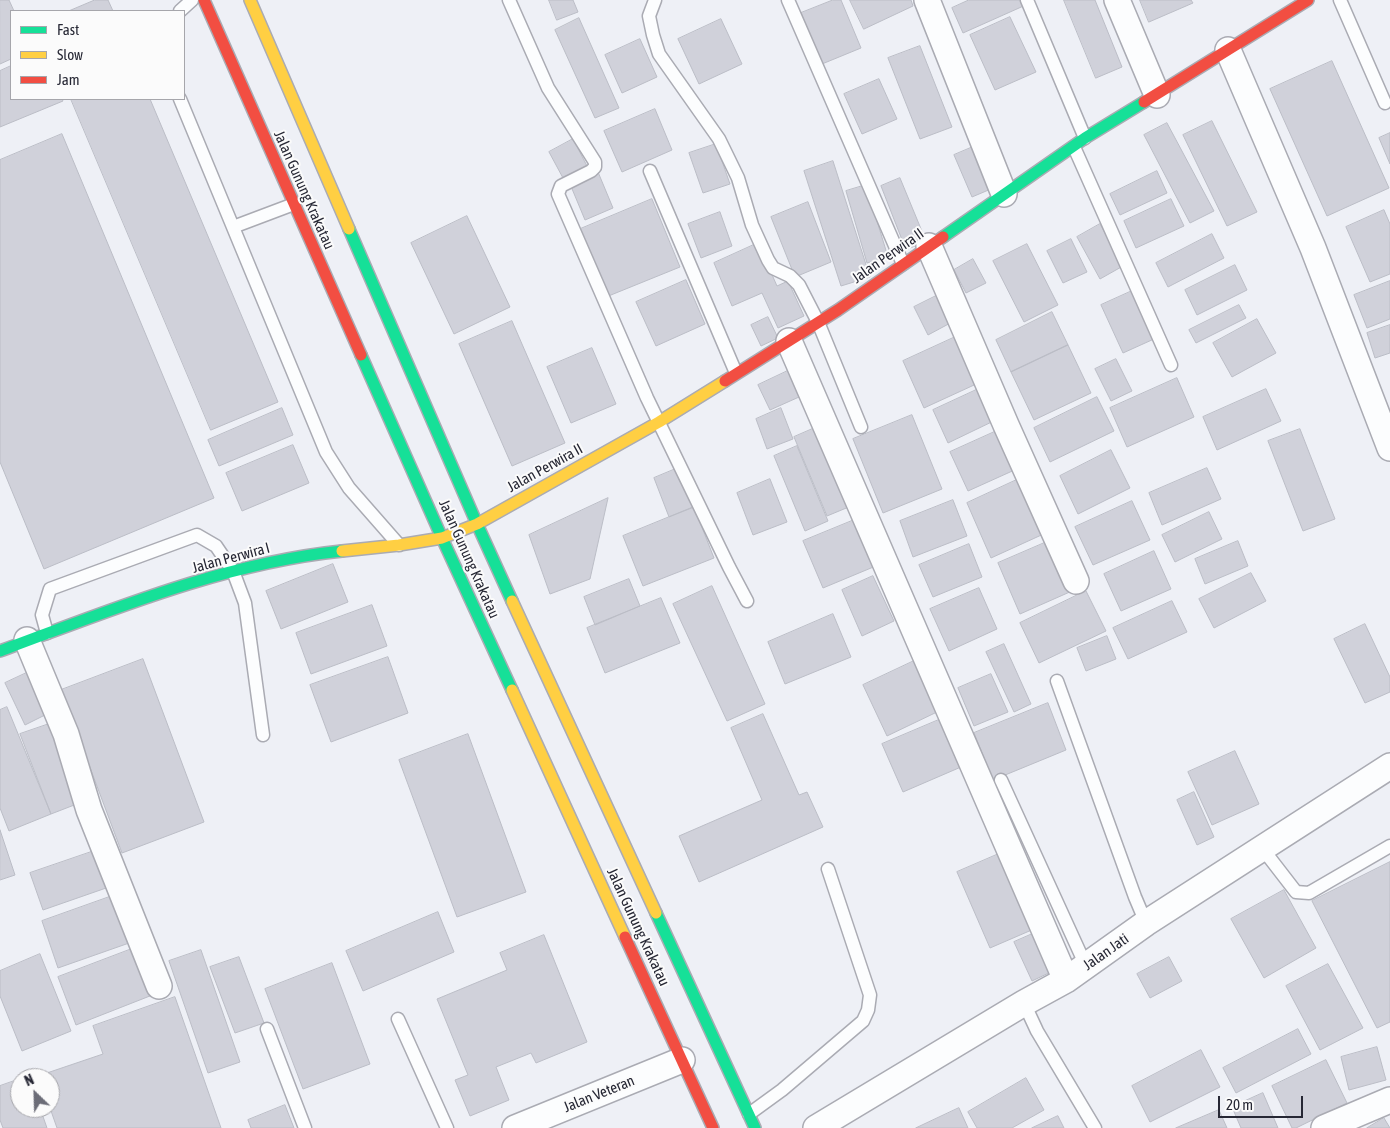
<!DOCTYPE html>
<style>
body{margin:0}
#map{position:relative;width:1390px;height:1128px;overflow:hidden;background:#eef0f6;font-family:"Asap Condensed",sans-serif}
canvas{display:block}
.legend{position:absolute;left:10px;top:10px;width:175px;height:90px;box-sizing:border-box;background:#fbfbfb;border:1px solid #a6a6ab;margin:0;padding:6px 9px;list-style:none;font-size:15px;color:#262734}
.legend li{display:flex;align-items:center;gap:10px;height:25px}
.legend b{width:25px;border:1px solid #a6a6ab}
.north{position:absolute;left:10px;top:1068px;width:50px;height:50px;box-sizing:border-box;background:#fbfbfb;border:1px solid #a6a6ab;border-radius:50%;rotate:336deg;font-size:14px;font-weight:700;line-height:20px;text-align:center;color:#262734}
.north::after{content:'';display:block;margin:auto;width:18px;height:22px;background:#6c6d78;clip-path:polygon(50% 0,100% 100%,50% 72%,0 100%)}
.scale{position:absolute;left:1218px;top:1096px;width:85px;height:22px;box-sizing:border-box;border:2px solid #262734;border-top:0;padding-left:6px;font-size:15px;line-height:18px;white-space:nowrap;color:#262734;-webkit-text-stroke:4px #fbfbfb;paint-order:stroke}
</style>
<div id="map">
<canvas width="1390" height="1128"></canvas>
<ul class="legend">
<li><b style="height:6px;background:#16e098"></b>Fast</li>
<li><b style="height:6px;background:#ffcf43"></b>Slow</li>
<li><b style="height:6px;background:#f24e42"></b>Jam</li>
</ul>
<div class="north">N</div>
<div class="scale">20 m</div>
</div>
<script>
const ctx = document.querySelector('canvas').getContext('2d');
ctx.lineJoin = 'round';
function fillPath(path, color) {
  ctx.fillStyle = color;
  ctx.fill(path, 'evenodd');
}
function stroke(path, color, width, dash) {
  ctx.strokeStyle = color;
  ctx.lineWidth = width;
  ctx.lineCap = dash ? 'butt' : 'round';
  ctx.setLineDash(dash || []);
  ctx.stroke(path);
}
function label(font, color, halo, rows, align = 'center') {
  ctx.font = font + ' "Asap Condensed",sans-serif';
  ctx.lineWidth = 4;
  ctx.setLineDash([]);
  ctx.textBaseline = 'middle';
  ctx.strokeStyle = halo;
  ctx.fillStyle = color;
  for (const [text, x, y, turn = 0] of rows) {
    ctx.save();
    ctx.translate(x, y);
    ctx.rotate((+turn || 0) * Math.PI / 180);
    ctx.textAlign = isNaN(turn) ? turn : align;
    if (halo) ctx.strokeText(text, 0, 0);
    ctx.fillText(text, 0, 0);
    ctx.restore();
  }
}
const building = new Path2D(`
 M0,0h9l5,11h-3v48l-11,5z
 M95,0h13l5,11h-44z
 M549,0h24l5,12 -21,8z
 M833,0h8l20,48 -39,16 -21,-51z
 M850,0h61l2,6 -49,23z
 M969,0h57l2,4 -65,29 -11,-25z
 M1064,0h31l27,67 -26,11z
 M1140,0h51l2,3 -44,19z
 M1010,17l26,55 -41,18 -25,-55z
 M579,18l40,90 -24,10 -40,-88z
 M721,19l21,45 -43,20 -21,-45z
 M640,39l17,38 -35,16 -17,-38z
 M920,46l32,81 -32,12 -32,-81z
 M1332,61l57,127 -62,28 -57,-127z
 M11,66v33h51l1,2 -63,26v-56z
 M879,79l18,40 -35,15 -18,-40z
 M71,99h79l128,303 -67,28z
 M655,109l17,41 -50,22 -18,-41z
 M1212,121l45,91 -30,14 -44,-91z
 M1167,123l47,88 -24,12 -46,-88z
 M1390,133v31l-11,-26z
 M62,134l152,364 -170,71 -44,-107v-302z
 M573,139l14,27 -24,12 -14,-26z
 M716,144l14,40 -27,9 -14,-40z
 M980,144l18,42 -26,11 -18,-42z
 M833,161l37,116 -29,9 -37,-115z
 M1157,171l10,22 -47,22 -10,-21z
 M598,172l15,36 -28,12 -15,-36z
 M900,178l26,63 -20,9 -25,-64z
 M866,185l22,72 -21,6 -21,-72z
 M652,199l28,68 -74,30 -28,-67z
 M1171,199l13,27 -48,22 -12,-27z
 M808,202l23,60 -36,15 -24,-60z
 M1384,210l6,14v50l-20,8 -24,-55z
 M720,212l12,34 -31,12 -13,-34z
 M467,216l43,91 -56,27 -43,-91z
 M1100,224l23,42 -23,13 -23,-42z
 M1212,234l12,24 -56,29 -12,-24z
 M1071,239l16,33 -24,11 -16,-32z
 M758,243l19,43 11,-5 16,35 -26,12 -16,-35 -30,13 -18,-43z
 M1027,244l31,61 -34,17 -31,-61z
 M973,259l13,24 -20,10 -12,-23z
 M1235,265l12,25 -50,25 -12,-25z
 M686,280l19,44 -49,22 -20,-44z
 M1390,281v38l-23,9 -13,-33z
 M1132,291l22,48 -31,14 -22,-48z
 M942,293l14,27 -28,15 -14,-28z
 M1239,305l7,13 -50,25 -7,-13z
 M1052,312l16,33 -57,27 -15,-32z
 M768,317l10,21 -17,8 -10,-21z
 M1257,319l19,34 -44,24 -19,-34z
 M512,321l53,122 -53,23 -53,-122z
 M1390,325v28l-15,5 -8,-25z
 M964,333l21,47 -61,28 -21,-47z
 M1068,345l23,48 -57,27 -23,-48z
 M592,348l24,56 -45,19 -24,-56z
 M1116,359l16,32 -21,10 -16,-32z
 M796,367l12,26 -38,17 -12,-25z
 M1177,378l17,39 -67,30 -17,-39z
 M987,385l15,32 -54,26 -15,-33z
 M1266,389l15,32 -64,29 -14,-33z
 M1097,397l17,34 -64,31 -16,-34z
 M282,408l11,27 -74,31 -11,-26z
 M781,408l12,31 -26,10 -11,-30z
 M912,415l30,74 -59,24 -30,-74z
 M824,424l32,80 -29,12 -33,-79z
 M1001,429l18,39 -51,23 -18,-39z
 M1300,429l35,90 -32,12 -35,-90z
 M293,445l16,38 -67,28 -16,-38z
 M797,446l31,75 -23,10 -31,-75z
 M1111,450l19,38 -52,26 -18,-38z
 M678,468l16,39 -25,10 -15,-39z
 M1207,468l14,31 -59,26 -13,-32z
 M1023,477l25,55 -57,26 -24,-55z
 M770,479l17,43 -34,13 -16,-42z
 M608,498l-18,81 -40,15 -21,-59z
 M953,500l14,36 -54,21 -13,-36z
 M1132,501l18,39 -57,25 -18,-38z
 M694,507l20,51 -71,28 -20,-50z
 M1209,512l13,27 -47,23 -13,-27z
 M864,516l19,47 -60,25 -20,-47z
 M1049,541l23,50 -52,23 -22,-51z
 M1238,541l10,25 -43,18 -10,-25z
 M969,544l13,33 -49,20 -14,-32z
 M1154,551l17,38 -50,22 -17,-37z
 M333,564l15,38 -67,27 -15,-38z
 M1251,573l15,28 -52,27 -15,-29z
 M873,576l21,45 -32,15 -20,-46z
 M629,579l11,27 -45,19 -11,-28z
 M712,586l53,118 -38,17 -54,-117z
 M979,588l18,41 -48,22 -19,-42z
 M1086,591l20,40 -67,32 -19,-40z
 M661,598l19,45 -75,30 -18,-45z
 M1172,601l15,31 -59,27 -15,-31z
 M372,605l15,41 -76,28 -15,-41z
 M833,614l18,43 -66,27 -17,-42z
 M1365,624l25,53v15l-25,11 -31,-64z
 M1107,636l9,23 -30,12 -9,-23z
 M1004,644l27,60 -17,8 -28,-60z
 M388,657l20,56 -77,29 -21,-57z
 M143,659l61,163 -82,31 -61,-163z
 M914,661l23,51 -50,24 -24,-51z
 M35,669l20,41 -30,15 -20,-42z
 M991,674l17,38 -34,14 -16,-38z
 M1048,703l18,47 -73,30 -19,-47z
 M7,707l44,107 -42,17 -9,-23v-98z
 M763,714l36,81 8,-3 16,35 -124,55 -20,-46 83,-36 -31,-72z
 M941,719l20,48 -58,25 -21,-48z
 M52,723l30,79 -31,12 -31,-80z
 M468,734l58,158 -69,25 -58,-157z
 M1235,751l24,53 -47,21 -24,-53z
 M1194,792l20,45 -17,8 -20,-45z
 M0,830l15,45 -15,5z
 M97,850l12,37 -66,23 -13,-37z
 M1001,853l33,76 -44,19 -33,-76z
 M1390,862v160l-13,6 -65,-127z
 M1284,890l32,58 -52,30 -33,-59z
 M115,895l17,47 -74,26 -16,-47z
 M438,912l16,40 -91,39 -17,-40z
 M1037,932l18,38 -23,11 -18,-39z
 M544,935l43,107 -51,21 -5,-10 -35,14 13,33 -39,16 -15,-36 13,-5 -31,-76 70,-29 -7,-17z
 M137,947l18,47 -79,31 -18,-48z
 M201,950l39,112 -32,11 -39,-112z
 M40,954l31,77 -49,20 -22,-55v-25z
 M239,957l25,66 -29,10 -25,-66z
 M1169,957l13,24 -32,17 -13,-24z
 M332,963l38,101 -67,25 -38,-100z
 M1328,964l35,64 -43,22 -34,-64z
 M175,997l46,131h-164l-7,-20v-30h-11l-1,-2 65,-22 -10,-28z
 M1298,1029l13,25 -75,39 -13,-25z
 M1377,1047l9,33 -37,10 -8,-33z
 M1201,1050l19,37 -70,35 -18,-36z
 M1326,1060l21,43 -51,25h-4l-20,-42z
 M1026,1078l18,32 -32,18h-35l-9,-16z
 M20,1079v29h20l7,20h-44l-3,-8v-34z
 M1263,1093l15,35h-37l-9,-21z
 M285,1105l9,23h-43l-3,-8z
 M959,1108l9,20h-52z
 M1219,1110l8,18h-51z
 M1058,1116l6,12h-32z
 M1384,1118l6,10h-23z`);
fillPath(building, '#d0d1da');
stroke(building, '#bbbdc6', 1);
const lane = new Path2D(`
 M509,0l39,88 47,74v5l-4,4 -30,15 -3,8 89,204 82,169 18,34
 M655,0l-6,16 4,19 6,19 60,85 19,39 14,47 16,35 5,8 17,8 9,9 19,37 43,105
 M788,0l115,264
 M1027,0l58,138
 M1340,0l45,103
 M180,11l12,-11
 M180,99l146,353 23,36 50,57
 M1074,147l97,218
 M650,171l86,202
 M233,227l61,-23
 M47,633l-5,-18 8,-26 147,-54 19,11 17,25 12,32 18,132
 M1057,681l78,216 11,26
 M1001,780l85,186
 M1262,848l34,44 13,1 81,-47
 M1024,1003l13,28 58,97
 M398,1019l49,109
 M267,1029l38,99
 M749,1114l33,-24 81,-69 5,-11 2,-15 -42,-126`);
const street = new Path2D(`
 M927,0l77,194
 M1117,0l40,95
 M1228,50l85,198 77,200
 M929,246l77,179 70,156
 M789,341l277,639
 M27,640l39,94 23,76 70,176
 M515,1128l167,-68
 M816,1128l208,-125 42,-23 80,-57 244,-157
 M1324,1128l66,-28`);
const fast = new Path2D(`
 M349,229l128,295 35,77
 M943,237l142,-99 59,-36
 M361,355l81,183 70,152
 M0,651c111,-41 224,-88 342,-100
 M656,913l99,215`);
const slow = new Path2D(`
 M250,0l99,229
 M342,551l57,-6 43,-7 35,-14 182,-102 66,-41
 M512,601l144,312
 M512,690l113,247`);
const jam = new Path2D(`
 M204,0l157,355
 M1144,102l164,-102
 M725,381l113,-71 105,-73
 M625,937l88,191`);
stroke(lane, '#aaabb3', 15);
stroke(street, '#aaabb3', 28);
stroke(fast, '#aaabb3', 14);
stroke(slow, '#aaabb3', 14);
stroke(jam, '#aaabb3', 14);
stroke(lane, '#fcfdfe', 12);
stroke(street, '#fcfdfe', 25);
stroke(fast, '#16e098', 11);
stroke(slow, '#ffcf43', 11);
stroke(jam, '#f24e42', 11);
label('15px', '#262734', '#fbfbfb', [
 ["Jalan Gunung Krakatau",304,190,66],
 ["Jalan Perwira II",888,256,-35],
 ["Jalan Perwira II",545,468,-29],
 ["Jalan Perwira I",231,558,-15],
 ["Jalan Gunung Krakatau",469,559,66],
 ["Jalan Gunung Krakatau",638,927,65],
 ["Jalan Jati",1106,952,-35],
 ["Jalan Veteran",599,1094,-22]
]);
</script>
